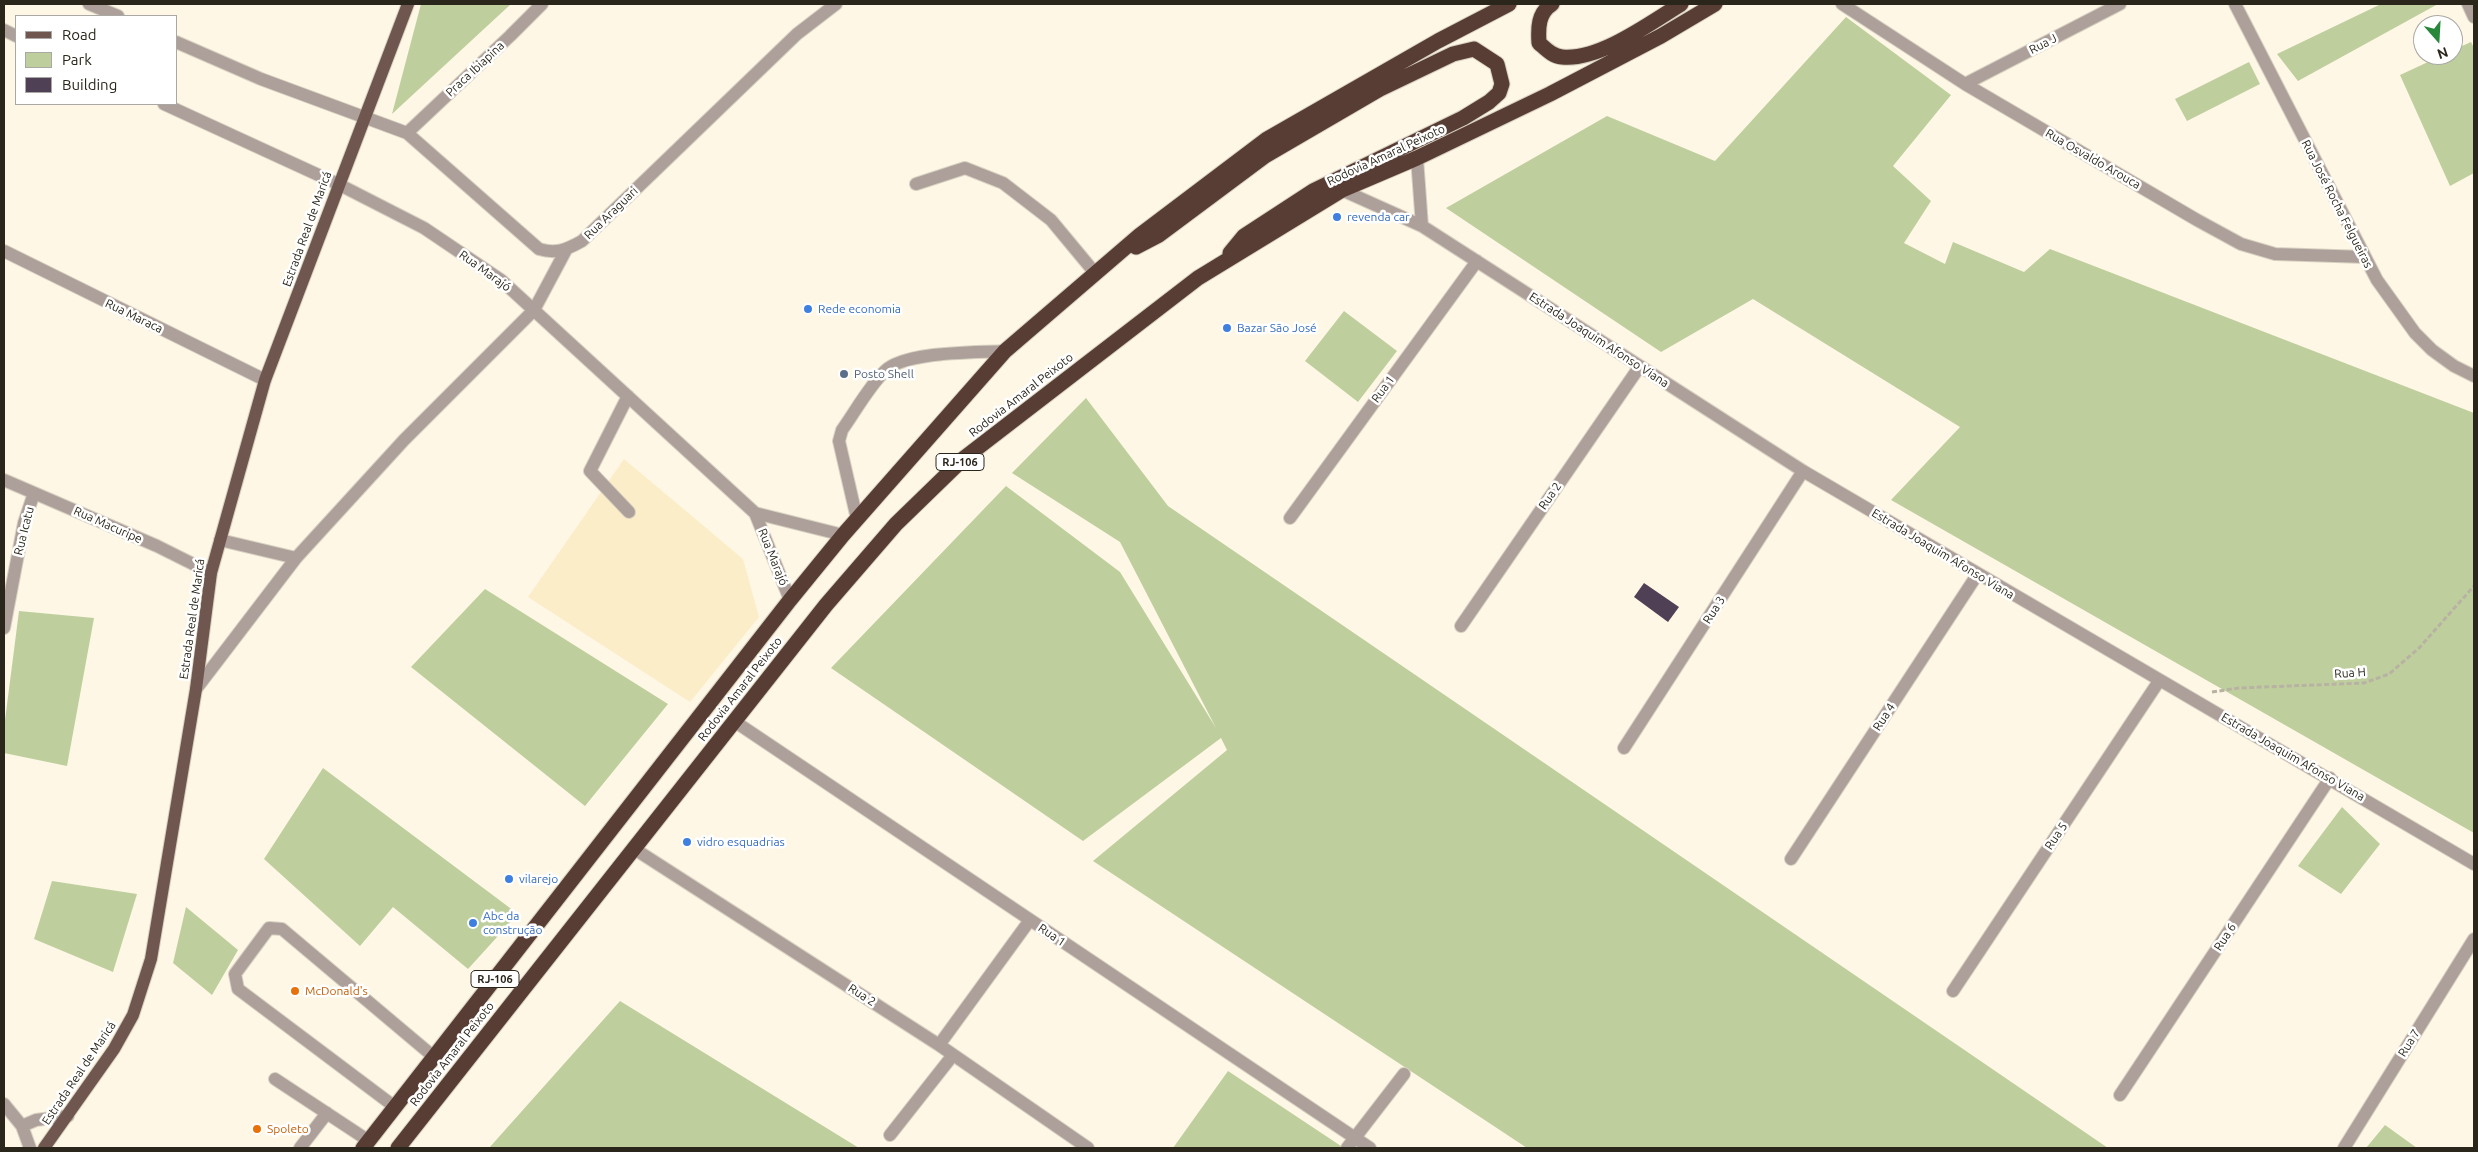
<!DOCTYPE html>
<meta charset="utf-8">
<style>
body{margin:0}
#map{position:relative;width:2478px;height:1152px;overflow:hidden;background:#fef7e6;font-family:Ubuntu,sans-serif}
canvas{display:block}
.frame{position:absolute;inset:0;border:5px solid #2a261b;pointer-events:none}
.legend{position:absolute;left:15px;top:15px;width:162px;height:90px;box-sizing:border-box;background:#fff;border:1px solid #aaa8a4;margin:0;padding:6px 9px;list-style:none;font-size:15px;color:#2a261b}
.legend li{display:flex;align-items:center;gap:10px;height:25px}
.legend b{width:25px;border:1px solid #aaa8a4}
.north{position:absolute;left:2413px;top:15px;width:50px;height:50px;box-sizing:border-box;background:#fff;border:1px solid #aaa8a4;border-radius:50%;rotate:161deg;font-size:14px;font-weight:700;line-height:20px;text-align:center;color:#2a261b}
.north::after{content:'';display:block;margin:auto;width:18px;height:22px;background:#28873a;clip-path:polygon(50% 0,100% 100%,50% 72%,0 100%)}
</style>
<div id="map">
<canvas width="2478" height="1152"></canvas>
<div class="frame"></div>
<ul class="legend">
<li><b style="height:6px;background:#6f564f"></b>Road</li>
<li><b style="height:14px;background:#becf9d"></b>Park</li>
<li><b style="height:14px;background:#504055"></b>Building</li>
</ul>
<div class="north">N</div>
</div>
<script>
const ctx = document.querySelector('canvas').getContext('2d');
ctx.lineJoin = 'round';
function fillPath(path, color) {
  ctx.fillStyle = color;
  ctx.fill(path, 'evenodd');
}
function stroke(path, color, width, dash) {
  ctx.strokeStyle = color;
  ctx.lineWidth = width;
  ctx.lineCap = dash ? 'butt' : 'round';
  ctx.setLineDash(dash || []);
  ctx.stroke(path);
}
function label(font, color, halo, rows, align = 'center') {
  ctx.font = font + ' Ubuntu,sans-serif';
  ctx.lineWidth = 5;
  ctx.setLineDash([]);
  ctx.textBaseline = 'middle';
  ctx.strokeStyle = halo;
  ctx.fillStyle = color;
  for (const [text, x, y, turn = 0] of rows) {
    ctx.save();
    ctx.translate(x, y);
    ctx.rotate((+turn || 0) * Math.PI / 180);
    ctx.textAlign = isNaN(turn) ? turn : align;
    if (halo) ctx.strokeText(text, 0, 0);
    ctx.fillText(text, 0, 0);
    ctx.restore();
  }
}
fillPath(new Path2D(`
 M624,459l119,100 16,58 -69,85 -162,-105z`), '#fbedc8');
fillPath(new Path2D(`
 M421,4h90l-119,110z
 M2381,4h57l-140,77 -21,-27z
 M1846,17l105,78 -58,71 38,35 -27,42 41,21 8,-22 71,30 26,-23 424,164v420l-583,-333 69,-73 -207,-128 -92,53 -215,-144 161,-92 108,45z
 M2471,42l3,6v125l-24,13 -50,-111 43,-20h10v-5z
 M2249,62l11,22 -73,37 -12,-22z
 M1344,311l53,40 -39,51 -53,-41z
 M1086,398l82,108 940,642h-581l-434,-287 134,-111 -6,-12 -138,103 -252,-173 175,-182 114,86 96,156 -96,-186 -108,-69z
 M485,589l183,115 -83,102 -174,-139z
 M19,611l75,7 -27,148 -63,-13v-25z
 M323,768l195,146 -50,55 -75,-62 -33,39 -96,-87z
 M2342,807l38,37 -39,50 -43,-28z
 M52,881l85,13 -24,78 -79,-33z
 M186,907l52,43 -26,45 -39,-32z
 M620,1001l239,147h-370z
 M1228,1071l116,77h-171z
 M2385,1125l32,23h-51z`), '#becf9d');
fillPath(new Path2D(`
 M1644,583l35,24 -11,15 -34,-25z`), '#504055');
const minor = new Path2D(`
 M89,4l29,12
 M1842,4l123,80 232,136 44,24 34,10 90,3
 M2235,4l142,276 38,53 17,17 22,16 20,10
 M2468,4l6,13
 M4,30l12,6
 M176,42l85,37 146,54 132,116c17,5 27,1 43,-8l215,-207 39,-30
 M1965,84l155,-80
 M164,104l174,80 86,44 77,52 254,233 35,87
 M407,133l103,-97 32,-32
 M1417,158l5,68
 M916,184l49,-16 38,15 48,37 44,53
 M1342,190l80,36 381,245 671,393
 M4,251l261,129
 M628,396l-38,75 39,41
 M4,480l153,66 54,27
 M755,513l88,22
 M1290,518l187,-257
 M857,519l-18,-78 3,-11c13,-18 27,-44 43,-59 20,-20 91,-18 120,-20
 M220,540l76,18 108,-118 130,-130 32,-60
 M1461,626l179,-260
 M4,628l20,-105 10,-30
 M196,689l100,-131
 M734,721l636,427
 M1624,748l179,-277
 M633,848l306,197 149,103
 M1791,859l186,-284
 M1953,991l206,-310
 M939,1045l91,-125
 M275,1079l94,62
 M2120,1095l210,-317
 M4,1104l18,22 8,22
 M395,1107l-157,-118 -3,-15 34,-46 13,1 152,128
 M22,1126l14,-6 32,-4
 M890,1135l63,-80
 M300,1148l27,-35
 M1347,1148l57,-74
 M2344,1148l130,-209`);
const major = new Path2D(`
 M44,1148l70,-99 19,-34 18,-56 45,-270 15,-116 54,-193 143,-376`);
const highway = new Path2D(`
 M1552,4c-14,9 -14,24 -13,39 7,6 13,13 23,14 37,4 88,-34 119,-53
 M1136,247l23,-12 106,-79 115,-67 73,-35 21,-5 23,15 5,20 -3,9 -10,9 -26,16 -150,73 -69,45 -14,17
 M363,1148l427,-548 53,-65 162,-184 135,-116 127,-96 171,-98 71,-37
 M398,1148l428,-543 70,-81 67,-65 235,-181 144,-88 75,-32 133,-64 111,-58 54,-32`);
stroke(minor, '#d8d1c1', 14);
stroke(major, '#d8d1c1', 14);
stroke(highway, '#d8d1c1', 17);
stroke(new Path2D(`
 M2212,692l27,-4 125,-5 25,-9 30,-26 55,-62`), '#b8b2a3', 3, [5, 2.5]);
stroke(minor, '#ad9f9a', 12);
stroke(major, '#6f564f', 12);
stroke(highway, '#583d35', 15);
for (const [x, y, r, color] of [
 [1337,217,5,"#3f7fe0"],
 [808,309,5,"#3f7fe0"],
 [1227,328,5,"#3f7fe0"],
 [844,374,5,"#5c6f8a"],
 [687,842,5,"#3f7fe0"],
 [509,879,5,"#3f7fe0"],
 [473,923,5,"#3f7fe0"],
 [295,991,5,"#e8710a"],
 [257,1129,5,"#e8710a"]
]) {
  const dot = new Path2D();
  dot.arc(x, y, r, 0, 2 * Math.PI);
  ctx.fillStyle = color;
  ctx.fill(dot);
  stroke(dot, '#fff', 2);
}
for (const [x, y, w] of [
 [960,462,48],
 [495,979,48]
]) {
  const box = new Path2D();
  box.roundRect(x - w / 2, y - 8.5, w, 17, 4);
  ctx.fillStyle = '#fff';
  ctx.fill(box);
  stroke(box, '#2a261b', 1);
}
label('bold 11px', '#2a261b', null, [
 ["RJ-106",960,462],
 ["RJ-106",495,979]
]);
label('12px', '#2a261b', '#fff', [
 ["Rua J",2043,44,-27],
 ["Praca Ibiapina",475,69,-43],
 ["Rodovia Amaral Peixoto",1386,155,-25],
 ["Rua Osvaldo Arouca",2093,159,30],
 ["Rua José Rocha Felgueiras",2337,204,63],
 ["Rua Araguari",611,213,-44],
 ["Estrada Real de Maricá",307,229,-70],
 ["Rua Marajó",485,271,36],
 ["Rua Maraca",134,316,26],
 ["Estrada Joaquim Afonso Viana",1599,340,33],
 ["Rua 1",1383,389,-54],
 ["Rodovia Amaral Peixoto",1021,395,-38],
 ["Rua 2",1550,496,-55],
 ["Rua Macuripe",108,525,24],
 ["Rua Icatu",24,531,-76],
 ["Estrada Joaquim Afonso Viana",1943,554,31],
 ["Rua Marajó",773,557,68],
 ["Rua 3",1714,610,-57],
 ["Estrada Real de Maricá",192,619,-82],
 ["Rua H",2350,673,-4],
 ["Rodovia Amaral Peixoto",740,689,-52],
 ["Rua 4",1884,717,-57],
 ["Estrada Joaquim Afonso Viana",2293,757,30],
 ["Rua 5",2056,836,-56],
 ["Rua 1",1052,935,34],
 ["Rua 6",2225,937,-57],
 ["Rua 2",862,995,33],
 ["Rua 7",2409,1043,-58],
 ["Rodovia Amaral Peixoto",452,1054,-52],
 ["Estrada Real de Maricá",79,1073,-56]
]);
label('12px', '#366cbe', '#fff', [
 ["revenda car",1347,217],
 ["Rede economia",818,309],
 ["Bazar São José",1237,328],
 ["vidro esquadrias",697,842],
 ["vilarejo",519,879],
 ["Abc da",483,916],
 ["construção",483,930]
], 'left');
label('12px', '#4e5e75', '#fff', [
 ["Posto Shell",854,374]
], 'left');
label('12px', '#c56008', '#fff', [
 ["McDonald's",305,991],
 ["Spoleto",267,1129]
], 'left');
</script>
